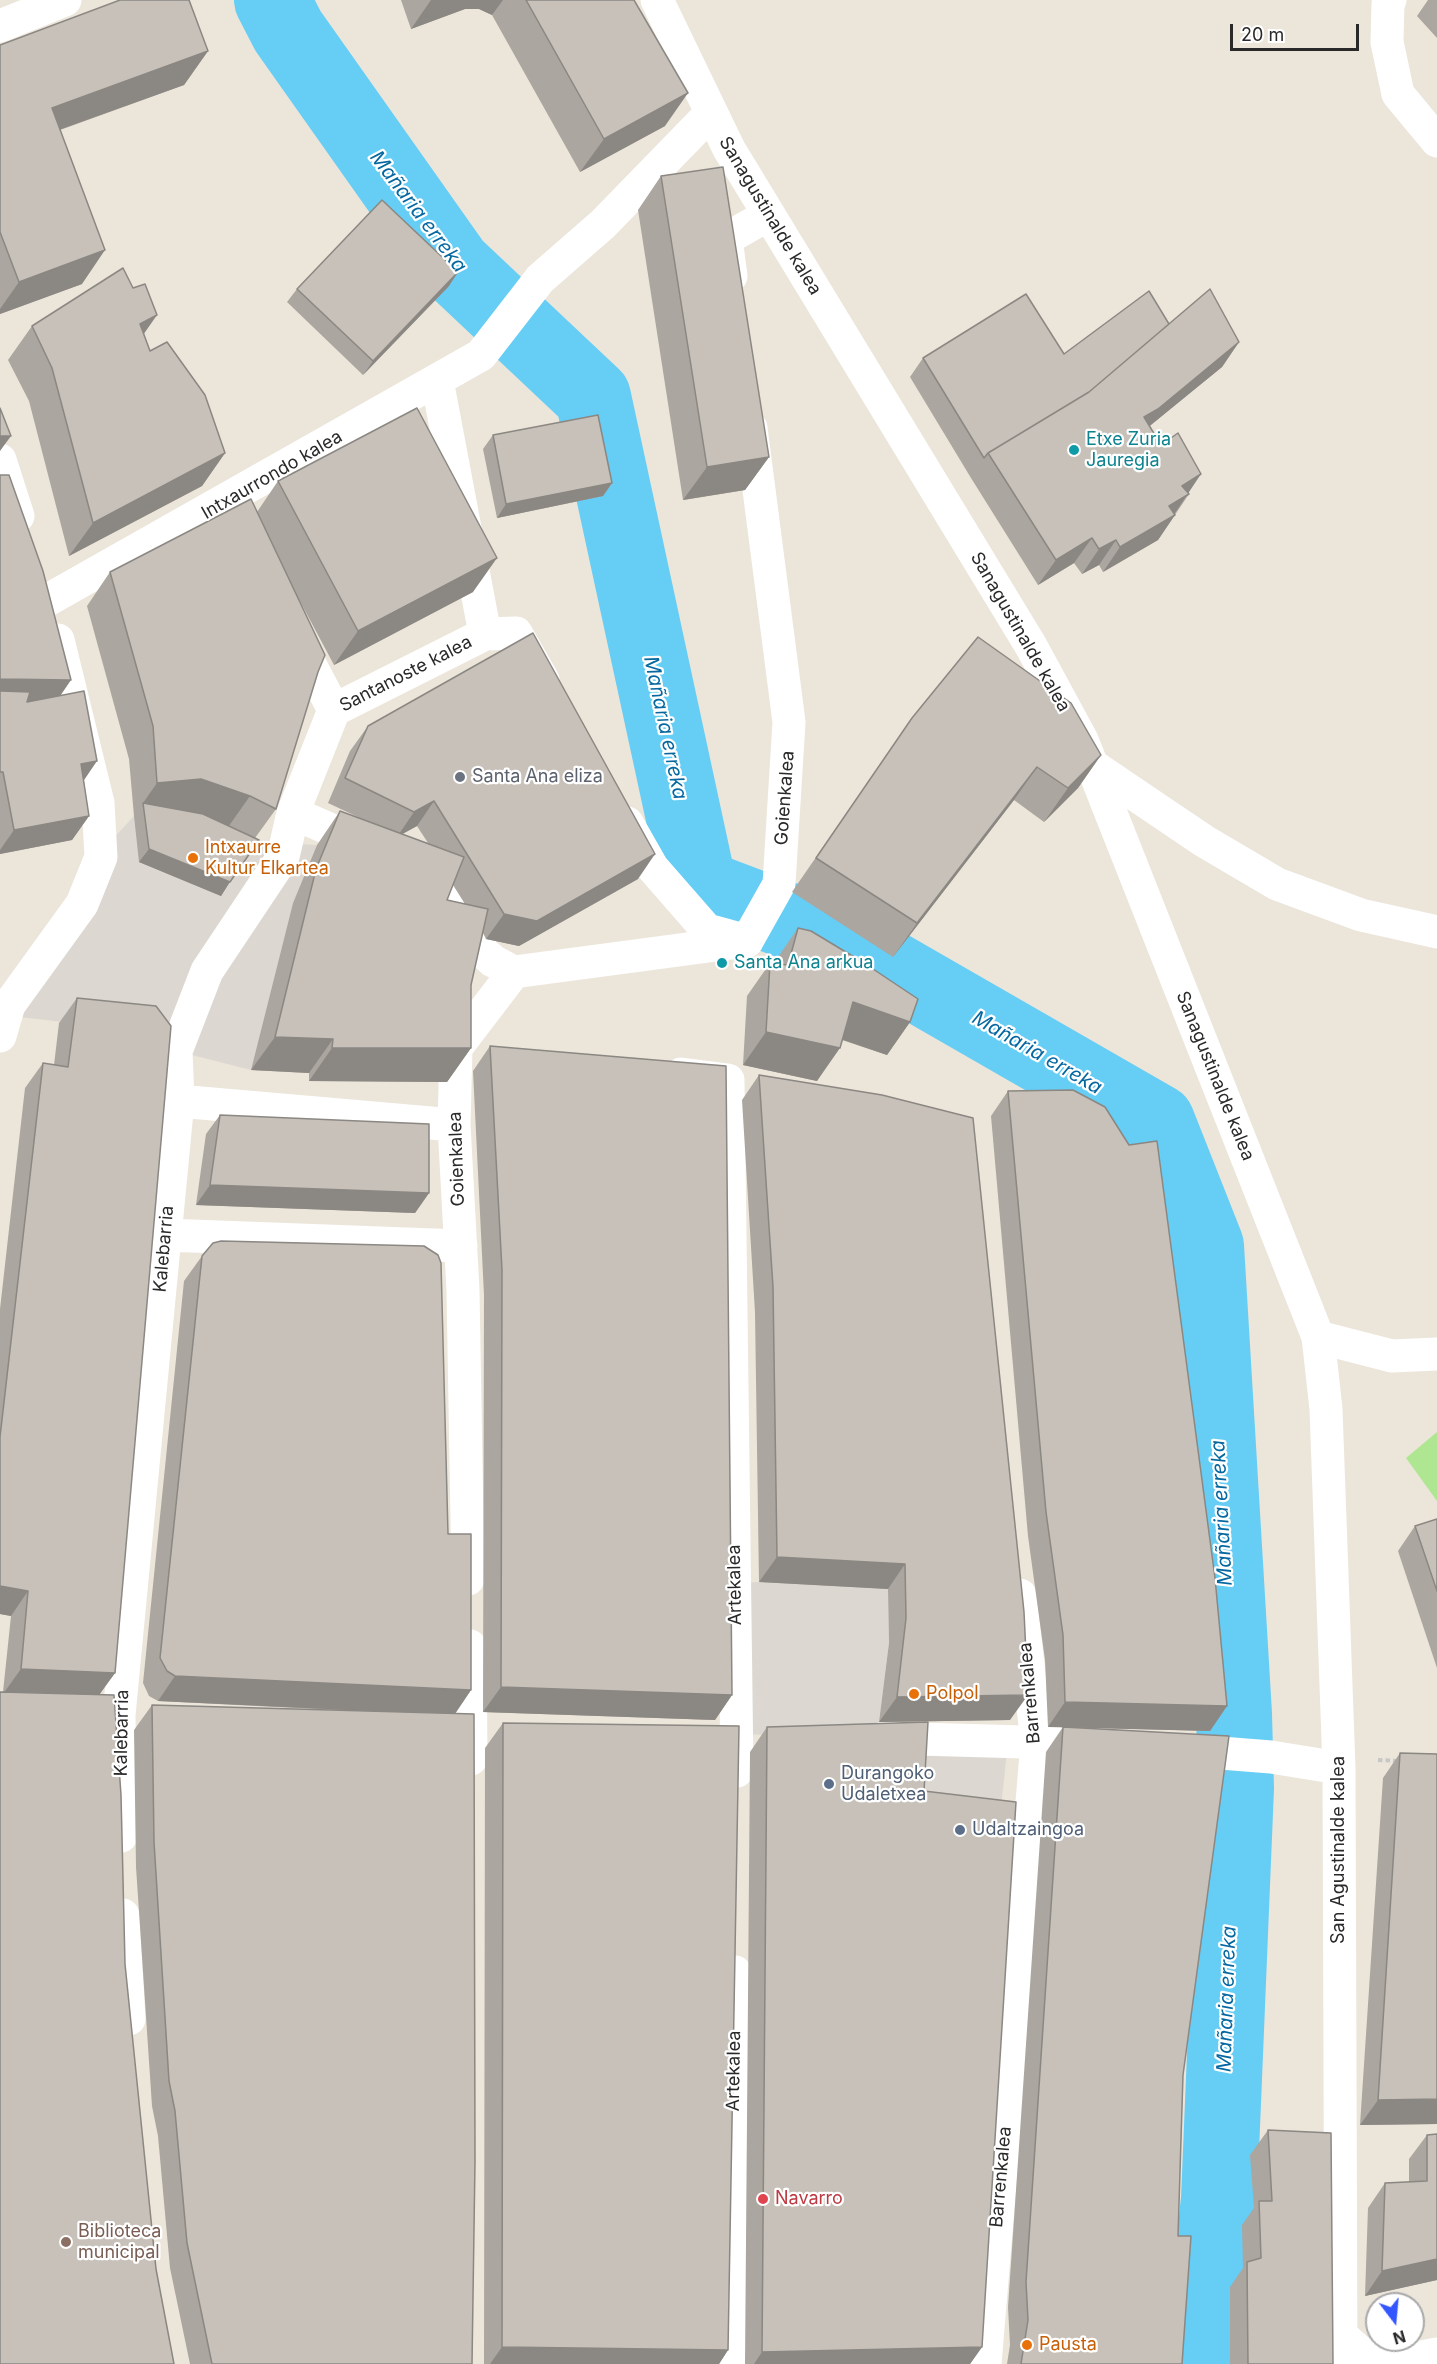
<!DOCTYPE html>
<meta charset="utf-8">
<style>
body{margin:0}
#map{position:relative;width:1437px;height:2364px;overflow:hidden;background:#ece5da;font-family:Inter,sans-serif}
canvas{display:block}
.north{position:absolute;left:1365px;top:2292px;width:60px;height:60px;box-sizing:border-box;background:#fff;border:2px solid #a9a9a9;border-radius:50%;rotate:164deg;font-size:16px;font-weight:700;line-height:24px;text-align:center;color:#292929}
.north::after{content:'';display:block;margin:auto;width:21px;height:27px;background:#3456ff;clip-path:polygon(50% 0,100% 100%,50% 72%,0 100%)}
.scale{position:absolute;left:1230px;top:24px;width:129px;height:27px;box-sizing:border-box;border:3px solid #292929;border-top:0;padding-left:8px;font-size:18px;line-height:21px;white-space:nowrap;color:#292929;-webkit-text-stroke:4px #fff;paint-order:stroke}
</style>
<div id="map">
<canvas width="1437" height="2364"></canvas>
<div class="north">N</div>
<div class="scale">20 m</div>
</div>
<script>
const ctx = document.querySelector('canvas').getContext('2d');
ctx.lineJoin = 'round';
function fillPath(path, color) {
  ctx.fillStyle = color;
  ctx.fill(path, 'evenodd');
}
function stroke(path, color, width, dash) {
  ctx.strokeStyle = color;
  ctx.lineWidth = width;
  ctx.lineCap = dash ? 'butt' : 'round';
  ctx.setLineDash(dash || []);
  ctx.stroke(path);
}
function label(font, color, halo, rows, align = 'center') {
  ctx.font = font + ' Inter,sans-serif';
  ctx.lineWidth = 4.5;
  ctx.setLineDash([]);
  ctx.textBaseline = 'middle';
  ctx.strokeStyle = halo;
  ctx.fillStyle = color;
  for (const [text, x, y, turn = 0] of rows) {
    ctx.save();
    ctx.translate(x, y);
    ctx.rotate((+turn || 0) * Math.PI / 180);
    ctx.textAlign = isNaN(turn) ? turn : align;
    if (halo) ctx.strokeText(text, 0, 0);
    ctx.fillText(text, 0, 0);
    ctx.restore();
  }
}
fillPath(new Path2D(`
 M1437,1432v69l-31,-43z`), '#aee692');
fillPath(new Path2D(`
 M134,816l119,26 64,3 -24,58 -42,167 -75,-19 -38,-20 -126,-15 96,-172z
 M759,1582l129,7 1,54 -10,79 1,16 -143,-4 -2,-151z
 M1008,1741l-9,86 -93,-11 4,-70z`), '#dcd8d1');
stroke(new Path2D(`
 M272,0l16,31 166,235 139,131 106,490 145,55 313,180 49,124 28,468 2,74 -17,411 -17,165`), '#66cdf5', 76);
stroke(new Path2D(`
 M1378,1760l22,1`), '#c7c7c7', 4, [4.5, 3]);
stroke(new Path2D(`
 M657,0l72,149 302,497 51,94 236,597 8,72 13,359 2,596
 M1390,0l-2,4 -1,38 11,52 39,47
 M0,26l65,-26
 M731,276l-5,-37 42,-24
 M437,380l48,254
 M0,460l18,56
 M46,601l435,-246 59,-76 63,-55 108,-111
 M295,636l39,74
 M1093,766l111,75 73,43 84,31 76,17
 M293,813l75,33
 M627,823l25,44 55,63 40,11
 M418,866l26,15 18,53 31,27 21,11
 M747,941l32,-57 10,-162 -38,-294
 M0,1036l9,-31 73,-101 19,-47 -3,-54 -40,-163
 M681,1074l47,6 9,691
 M178,1101l276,24
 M165,1235l296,11
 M1318,1337l74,19 45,-2
 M468,1579l-5,-289 -9,-165 2,-77 58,-76 225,-30
 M470,1646l1,113
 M883,1738l176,5
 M1183,1750l88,7 68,11
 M121,1836l-2,-121 59,-614 -2,-50 31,-80 76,-114 10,-44 41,-103 151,-76 31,-1 27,47
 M123,1915l6,104
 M1342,2336l27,24 32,1 36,-7
 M730,2364l5,-392
 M985,2364l52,-622 -17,-147`), '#fff', 33);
fillPath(new Path2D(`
 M401,0h233l31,126 -85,46 -88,-157 -13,-6h-14l-54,20z
 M1428,0h9v38l-20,-22z
 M0,45l208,6 -24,34 -124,45 22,154 -82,30z
 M661,176l108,281 -24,33 -62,10 -45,-290z
 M449,286l-86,89 -76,-73 10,-13z
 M1169,324l70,18 -17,25 -73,59 40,68 -31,46 -55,32 -4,-7 -17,9 -8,-11 -36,22 -67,-107 -61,-101 13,-19 141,-4z
 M32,326l112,8 6,17 75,102 -23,33 -133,70 -40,-155 -21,-41z
 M493,435l119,48 -9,13 -106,22 -14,-69z
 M0,475l84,306 5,35 -17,24 -72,14z
 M278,481l195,111 -139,73 -48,-90 32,97 -42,137 -21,29 -34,58 -82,-34 -5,-46 -5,-57 -42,-153 23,-34 147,-60z
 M912,718l189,37 -23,33 -34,34 -30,-22 -121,157 -101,-65z
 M368,726l270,153 -119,67 -33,-7 -3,-6 -12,52v63l-24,34 -138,-1v-8l-58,-3 42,-167 24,-58 23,-34 20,7 -32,-15 22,-52zM417,826l11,17 -26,-9zM453,885l12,19 -18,-4z
 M798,928l112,94 -23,33 -45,-15 -25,41 -74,-16 4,-69 23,-33h4z
 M77,998l38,675 -16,21 -96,-2 8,-76 -11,-2v-305l25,-221 18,-25 11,2 5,-42z
 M490,1046l242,649 -17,25 -232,-8 1,-417 -11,-224z
 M759,1075l251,645 -131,2 10,-79 -1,-54 -129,-7 -4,-270 -13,-212z
 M1008,1091l219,615 -17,25 -144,-4 117,348 -5,161 4,128h-175l3,-19 -2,-38 38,-555 17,-25h-15l-3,-67 -17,-124 -37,-420z
 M220,1115l209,78 -14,20 -219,-8 10,-71z
 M202,1256l246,278 23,156 -16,24 17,650h-282l-20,-96 -12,-132 -6,-30 -16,-239 -2,-137 18,-25 203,6 -197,-10 -9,-5 -6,-13 41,-402z
 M1437,1519v149l-39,-117 17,-25z
 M503,1723l225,627 -9,14h-235l1,-616z
 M767,1727l157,64 58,556 -12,17h-225l5,-612z
 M1400,1753l37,371 -77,1 23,-347z
 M1268,2130l65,234h-103v-77l13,-19 -1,-43 12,-17 -4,-53z
 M1427,2135l10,145 -72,16 3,-88 17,-25 24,-1v-23z`), '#aba69f');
fillPath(new Path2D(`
 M431,0h72l-11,15 -13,-6h-14l-54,20z
 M208,51l-24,34 -156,56 24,-33z
 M688,93l-23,33 -85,46 24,-33z
 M105,250l-23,34 -82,30v-5l19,-27z
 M458,272l-9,14 -86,89 10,-14z
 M157,315l-23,33 6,-24z
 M1239,342l-17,25 -82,67 4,-17z
 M0,436h11l-11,15z
 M225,453l-23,33 -133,70 24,-33z
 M769,457l-24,33 -62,10 24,-33z
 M1201,474l-28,42 2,-1 -17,25 -55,32 17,-25 62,-61z
 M612,483l-9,13 -106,22 9,-14z
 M1092,538l-18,25 -36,22 18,-25z
 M1116,540l-17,25 -17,9 17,-25z
 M497,558l-24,34 -139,73 24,-34z
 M0,679l71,1 -17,25 -54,-1z
 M1101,755l-23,33 -34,34 24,-34z
 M97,761l-17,25 1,-22z
 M1037,767l-23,33 -121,157 24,-34z
 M201,779l49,17 -24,34 -83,-27 14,-20z
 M434,801l-17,25 -20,11 17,-25z
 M89,816l-17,24 -72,14v-4l14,-20z
 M149,849l81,33 -9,14 -82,-34z
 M655,854l-17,25 -119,67 -33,-7 18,-25z
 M853,1002l57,20 -23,33 -58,-20z
 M766,1032l74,16 -23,33 -74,-16z
 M275,1037l58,2 -24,34 -58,-3z
 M332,1048h139l-24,34 -138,-1z
 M210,1185l219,8 -14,20 -219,-8z
 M777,1557l128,7 -17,25 -129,-7z
 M0,1586l28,5 -17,25 -11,-2z
 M21,1669l94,4 -18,25 -94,-4z
 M175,1676l296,14 -17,25 -296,-14z
 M501,1687l231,8 -17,25 -232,-8z
 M1028,1695l-18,25 -131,2 18,-25z
 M1065,1702l162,4 -17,25 -162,-4z
 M1437,2099v25l-77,1 18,-25z
 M1437,2259v21l-72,16 17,-25z
 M502,2347l226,3 -9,14h-229z
 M982,2347l-12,17h-216l8,-12z`), '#8b8782');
const building = new Path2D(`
 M120,0h69l19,51 -156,57 53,142 -86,32 -19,-50v-187z
 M526,0h108l54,93 -84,46z
 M723,167l46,290 -62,10 -46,-291z
 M382,200l76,72 -85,89 -76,-72z
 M123,268l10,20 12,-4 12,31 -17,9 10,27 17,-9 38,53 20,58 -132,70 -41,-155 -20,-42z
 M1210,289l29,53 -81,67 -14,8 17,28 17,-12 23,41 -19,12 7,8 -20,12 6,9 -55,32 -4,-7 -17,9 -7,-11 -36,22 -68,-107 101,-61z
 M1149,291l20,33 -80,68 -101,61 -4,5 -61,-100 103,-64 38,60z
 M0,408l11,28h-11z
 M417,408l80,150 -139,73 -80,-150z
 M598,415l14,68 -106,21 -13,-69z
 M0,475h9l34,96 28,109 -71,-1 1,12 29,1 -3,10 57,-11 13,70 -16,3 8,52 -75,14 -11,-58h-3z
 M251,499l74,156 -7,17 -42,137 -26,-13 -49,-17 -44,4 -4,-57 -43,-154z
 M533,633l122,221 -118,67 -33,-7 -70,-113 -20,11 -69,-34 23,-52z
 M978,637l93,66 30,52 -33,33 -31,-21 -120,156 -101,-65 96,-140z
 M143,803l60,11 56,26 -29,42 -81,-33z
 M340,811l124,46 -17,43 41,9 -17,76v63h-139l1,-9 -58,-2 41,-168z
 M798,928l13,3 53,32 54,36 -8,23 -57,-20 -13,46 -74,-16 4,-69 18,2z
 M77,998l79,8 15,20 -56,647 -94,-4 7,-78 -28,-5v-149l43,-374 25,4z
 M490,1046l236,20 6,629 -231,-8 1,-417z
 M759,1075l123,20 91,23 51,494 4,83 -131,2 9,-79 -1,-54 -128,-7 -4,-270z
 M1073,1090l32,17 24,38 28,-4 58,437 12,128 -162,-4 -2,-67 -17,-123 -38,-421z
 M220,1115l209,9v69l-219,-8z
 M221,1241l203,5 14,9 3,8 7,271h23v156l-296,-14 -8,-5 -7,-13 42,-402 11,-13z
 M1437,1519v72l-22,-65z
 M0,1692l114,3 7,100 4,169 31,305 18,95h-174z
 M152,1705l322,9 1,447 -3,203h-260l-25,-121 -12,-132 -6,-30 -15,-239z
 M928,1722l-4,69 92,11 -34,545 -220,5 5,-625z
 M503,1723l236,3 -11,624 -226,-3z
 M1063,1727l166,9 -46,339 -5,161h13l-9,128h-161l7,-44 -2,-38z
 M1400,1753l37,1v345l-59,1z
 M1268,2130l63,3 2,231h-85l-1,-102 14,-4 -2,-57h13z
 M1437,2134v125l-55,12 3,-88 42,-2v-46z`);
fillPath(building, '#c7c1b9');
stroke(building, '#8b8782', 1.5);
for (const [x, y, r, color] of [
 [1074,450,6,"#0f9aa8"],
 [460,777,6,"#6b7280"],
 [193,858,6,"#e8710a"],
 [722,963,6,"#0f9aa8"],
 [914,1694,6,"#e8710a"],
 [829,1784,6,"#5c6f8a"],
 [960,1830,6,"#5c6f8a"],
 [763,2199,6,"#e0444e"],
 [66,2242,6,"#8d6e63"],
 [1027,2345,6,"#e8710a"]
]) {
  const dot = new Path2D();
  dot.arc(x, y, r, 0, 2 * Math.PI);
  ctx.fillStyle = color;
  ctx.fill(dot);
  stroke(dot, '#fff', 2);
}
label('18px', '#292929', '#fff', [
 ["Sanagustinalde kalea",770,216,59],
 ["Intxaurrondo kalea",272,475,-30],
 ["Sanagustinalde kalea",1020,632,60],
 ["Santanoste kalea",406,674,-27],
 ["Goienkalea",785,798,-86],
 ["Sanagustinalde kalea",1215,1076,68],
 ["Goienkalea",457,1159,-92],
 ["Kalebarria",164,1249,-85],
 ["Artekalea",735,1585,-91],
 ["Barrenkalea",1030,1693,-95],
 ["Kalebarria",122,1733,-89],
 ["San Agustinalde kalea",1339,1850,-90],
 ["Artekalea",734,2071,-89],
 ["Barrenkalea",1001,2177,-85]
]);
label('18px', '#0d838f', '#fff', [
 ["Etxe Zuria",1086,440],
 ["Jauregia",1086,461],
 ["Santa Ana arkua",734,963]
], 'left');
label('18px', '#5b616d', '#fff', [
 ["Santa Ana eliza",472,777]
], 'left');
label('18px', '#c56008', '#fff', [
 ["Intxaurre",205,848],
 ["Kultur Elkartea",205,869],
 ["Polpol",926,1694],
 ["Pausta",1039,2345]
], 'left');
label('18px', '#4e5e75', '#fff', [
 ["Durangoko",841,1774],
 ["Udaletxea",841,1795],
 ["Udaltzaingoa",972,1830]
], 'left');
label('18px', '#be3a42', '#fff', [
 ["Navarro",775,2199]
], 'left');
label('18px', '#785e54', '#fff', [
 ["Biblioteca",78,2232],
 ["municipal",78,2253]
], 'left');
label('italic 20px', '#0668a0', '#fff', [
 ["Mañaria erreka",418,212,53],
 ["Mañaria erreka",665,728,78],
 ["Mañaria erreka",1037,1053,30],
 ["Mañaria erreka",1222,1513,-93],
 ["Mañaria erreka",1227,1999,-88]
]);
</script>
